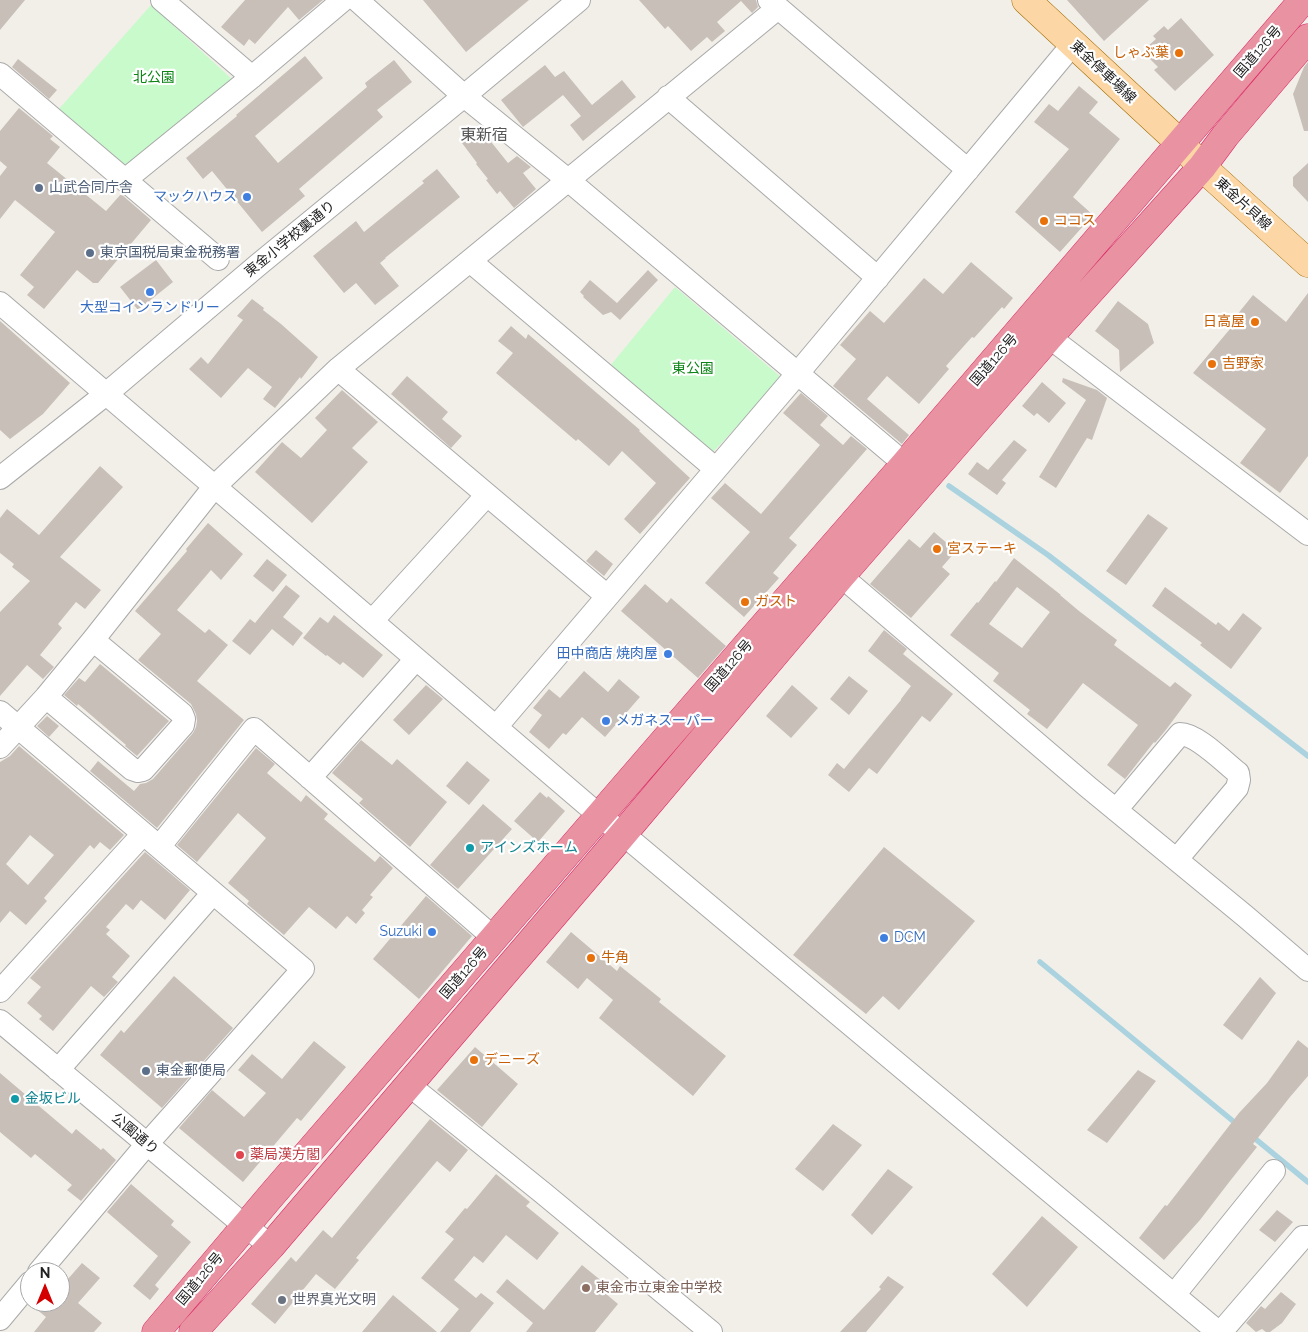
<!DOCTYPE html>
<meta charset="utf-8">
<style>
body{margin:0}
#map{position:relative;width:1308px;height:1332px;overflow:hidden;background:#f2efe9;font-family:Raleway,sans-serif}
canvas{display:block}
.north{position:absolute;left:20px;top:1262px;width:50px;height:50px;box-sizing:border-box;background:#fff;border:1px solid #a7a7a7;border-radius:50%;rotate:0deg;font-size:14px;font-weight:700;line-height:20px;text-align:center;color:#222}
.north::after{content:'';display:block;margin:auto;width:18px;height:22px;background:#d40000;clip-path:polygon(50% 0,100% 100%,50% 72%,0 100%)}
</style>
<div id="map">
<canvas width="1308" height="1332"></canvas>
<div class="north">N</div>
</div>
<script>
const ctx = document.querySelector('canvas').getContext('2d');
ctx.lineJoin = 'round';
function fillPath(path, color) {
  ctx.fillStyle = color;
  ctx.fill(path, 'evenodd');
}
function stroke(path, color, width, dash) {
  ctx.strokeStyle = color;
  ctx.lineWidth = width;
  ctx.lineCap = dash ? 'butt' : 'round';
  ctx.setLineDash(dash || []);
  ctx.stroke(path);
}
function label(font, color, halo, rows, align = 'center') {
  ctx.font = font + ' Raleway,"Noto Sans JP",sans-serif';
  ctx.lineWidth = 4.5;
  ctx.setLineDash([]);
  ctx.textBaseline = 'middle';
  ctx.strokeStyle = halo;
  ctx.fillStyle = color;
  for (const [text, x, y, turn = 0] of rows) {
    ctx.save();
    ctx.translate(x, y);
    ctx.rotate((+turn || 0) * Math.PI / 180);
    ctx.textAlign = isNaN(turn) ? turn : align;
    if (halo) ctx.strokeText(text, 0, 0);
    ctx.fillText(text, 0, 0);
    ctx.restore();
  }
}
fillPath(new Path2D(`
 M151,5l83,76 -110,87 -66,-58z
 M675,287l107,91 -69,74 -103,-86z`), '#c8facc');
stroke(new Path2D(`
 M949,486l99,69 260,201
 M1040,962l199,164
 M1252,1136l56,46`), '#aad3df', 5.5);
fillPath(new Path2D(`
 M0,0h25l-25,30z
 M245,0h78l-24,20 -11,-13 -33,37 -6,-5 -5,7 -23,-19z
 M423,0h106l-63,52z
 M639,0h117l2,7 -6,6 -11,-12 -24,21 8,9 -13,11 -5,-5 -16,14 -23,-25 -3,3z
 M1067,0h82l-45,41z
 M1181,18l33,37 -39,36 -21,-21 4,-3 -8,-8 4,-4 -7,-8 9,-8 -3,-3 11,-10 4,4z
 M305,56l18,22 -68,58 23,27 89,-76 -2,-4 29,-23 18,22 -35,28 6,7 -84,72 6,7 -43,36 -50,-61 -9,8 -17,-21 51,-42 -1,-1z
 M18,59l39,31 -8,9 -37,-32z
 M1308,62v69h-4l-11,-37 11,-27z
 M545,65l10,12 9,-6 28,34 30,-25 14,17 -53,44 -13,-16 11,-9 -18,-21 -40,32 -22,-27z
 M1079,86l19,16 -9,11 31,26 -47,58 20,18 -33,37 -45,-40 54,-63 -35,-27 15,-18 9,7z
 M19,108l34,28 -3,3 10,8 -13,16 59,48 15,-17 30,26 -53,63h-5l-16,-13 -33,39 -17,-14 7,-8 -14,-12 35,-43 -40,-32 -15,19v-43l7,-9 -7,-6v-30z
 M480,128l28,35 9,-7 14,11 -8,6 13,16 -22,19 -14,-17 -3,3 -11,-14 2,-1 -12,-15 1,-1 -15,-20z
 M1308,163v39l-15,-16v-9z
 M437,169l23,28 -75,61h1l-6,5 19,23 -24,19 -19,-22 -12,10 -31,-37 43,-35 8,11 60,-49 -2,-2z
 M156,260l17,22 -35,28 -18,-23z
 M971,262l42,36 -9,11 -2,-2 -28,31 -2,-1 -26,29 3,3 -30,35 -32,-28 -20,23 42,36 -7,9 -69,-58 23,-27 -16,-14 30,-34 14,12 40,-45 19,16z
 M648,270l10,10 -38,40 -9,-8 -8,3 -20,-18 1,-1 -4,-4 10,-12 27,23z
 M1308,293v163l-28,37 -40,-30 26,-34 -73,-56 42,-50 -3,-2 21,-26 33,27z
 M252,299l12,9 -1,2 18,14 37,33 -17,22 -1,-2 -25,31 -12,-9 9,-12 -24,-19 -27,30 -32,-29 12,-12 7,7 35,-44 -6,-4z
 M1118,301l30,23 6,19 -34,29 -1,-22 -24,-19z
 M0,321l70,62 -27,31 -33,25 -10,-9z
 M511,326l15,13 2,-5 112,96 -1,1 51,47 -50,56 -16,-15 32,-36 -34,-32 -13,15 -31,-27 -2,2 -80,-68 17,-20 -15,-12z
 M407,376l41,36 -6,7 20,17 -11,12 -60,-54z
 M1063,378l34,12 10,8 -15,42 -5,-2 -31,50 -17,-11 47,-77 -24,-18z
 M1042,382l24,21 -17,20 -12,-10 -3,3 -12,-10z
 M342,390l36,32 -26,26 16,14 -56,61 -57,-51 27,-30 19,16 26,-28 -12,-12z
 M801,393l27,23 -8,9 23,20 8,-9 16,13 -78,89 8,7 -24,28 6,5 -35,39 -39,-34 45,-51 -39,-34 14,-15 36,31 59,-69 -37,-32z
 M1014,440l13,10 -25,30 4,3 -9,12 -29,-21 9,-12 11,8z
 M100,466l23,21 -63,70 41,33 -16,19 -9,-7 -18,22 4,4 -22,27 14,12 -11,12 -16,-14 -27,31v-84l30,-31 -18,-14 2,-3 -14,-11v-35l7,-9 32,26z
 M1148,514l20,14 -42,57 -20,-14z
 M208,523l35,31 -22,26 -10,-10 -34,40 28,23 4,-4 19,16 -31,36 47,39 -87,108 -67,-57 8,-10 36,30 6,-7 6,-1 7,-4 40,-46 3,-6 1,-6 -1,-7 -5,-10 -53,-44 23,-26 -26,-23 52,-60 -1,-2z
 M934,532l22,19 -14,16 8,7 -39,44 -41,-34 39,-45 11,9z
 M596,550l17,14 -9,12 -18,-15z
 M1014,558l47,37h-1l19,16 38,29 -3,5 56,42 5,-5 17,13 -27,36 -10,12 -1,-1 -29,37 -18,-14 31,-40 -55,-42 -36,46 -20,-15 3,-4 -37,-29 6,-8 -49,-38 27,-33 1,1 17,-22 1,1zM1017,587l33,25 -28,36 -33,-24z
 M267,559l20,16 -14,17 -20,-16z
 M645,584l22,19 4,-5 55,48 -28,32 -77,-67z
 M286,585l14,11 -17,21 20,16 -10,13 -21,-17 -22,26 -18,-14 18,-22 5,4z
 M1165,587l51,38 2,-3 11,9 14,-18 19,15 -31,41 -31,-24 2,-2 -50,-37z
 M334,615l49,40 -20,23 -20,-16 -3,3 -13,-10 -1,1 -23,-18 17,-21 8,6z
 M884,630l23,19 -4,5 50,40 -23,28 -8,-6 -45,58 -8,-6 -20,24 -21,-17 9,-12 7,6 57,-69v-1l10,-13 -43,-35z
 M100,664l69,57 -32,35 -12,-10 1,-1 -48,-41 -1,2 -13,-11 15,-17 6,4z
 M584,671l24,21 11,-13 21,18 -35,40 -23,-20 -16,18 -3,-2 -14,16 -20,-17 13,-17 -9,-7 16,-19 11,9z
 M849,676l19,15 -19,24 -19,-16z
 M426,685l17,14 -34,36 -16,-15z
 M792,685l26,23 -27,30 -25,-22z
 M47,716l12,10 -10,11 -12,-11z
 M361,740l31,25 5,-6 50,43 -37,45 -51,-44 4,-4 -31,-26z
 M19,746l105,89 -14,15 -10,-8 -6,7 -4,-4 -46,53 3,3 -21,24 -16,-14 -10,12v-161l10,-6zM30,835l24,20 -26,30 -22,-21z
 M256,748l19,16 -8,9 14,12 20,17 5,-7 22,19 -4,5 51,43 5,-6 13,12 -23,27 3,2 -11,13 3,3 -9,11 -9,-8 -11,13 -27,-22 -25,28 -37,-31 2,-3 -21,-18 38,-45 -28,-25 -41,49 -20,-17z
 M467,761l23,19 -21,25 -23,-19z
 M540,792l7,6 1,-2 17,15 -27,31 -24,-21z
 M483,804l29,25 -54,60 -28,-24z
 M884,847l91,74 -76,89 -16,-14 -17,18 -73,-59z
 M145,852l45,38 -25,30 -24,-20 -8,10 -7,-6 -20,23 4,3 -4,4 24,22 -18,21 6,5 -14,15 -13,-11 -38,45 -14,-12 3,-3 -15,-13 14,-16 -11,-9z
 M426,896l46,40 -53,63 -46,-40z
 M571,932l46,39 3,-5 41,33 -2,3 67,54 -33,40 -94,-78 14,-18 -26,-22 -9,11 -32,-27z
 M174,976l59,52 -71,80 -62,-53 21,-25 3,3z
 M1260,977l16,16 -34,47 -19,-15z
 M1298,1040l10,8v28l-18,21 -37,47 4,3 -27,34 -30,39 -36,40 -25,-22 26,-33 2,1 72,-93 28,-30z
 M314,1041l32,26 -45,54 -4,-3 -54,64 -64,-54 33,-38 32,27 22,-24 -28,-23 14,-16 30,25z
 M475,1047l43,37 -36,43 -45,-37z
 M1138,1070l18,11 -49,62 -20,-13z
 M0,1073l72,61 4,-5 25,21 2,-2 13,12 -35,41 -14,-11 5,-5 -37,-31 -4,4 -31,-26z
 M430,1119l38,31 -18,22 -13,-11 -81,97 3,2 -24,29 -19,-15 -41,50 -24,-20 40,-47 5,5 27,-32 9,8z
 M833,1124l29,21 -39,46 -28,-22z
 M888,1169l25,18 -41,48 -21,-20z
 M496,1174l34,28 -4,4 33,27 -22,27 -31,-25 -23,28 -9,-7 -20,24 22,18 5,-5 13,10 -24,29h-30l19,-23 -38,-31 33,-39 -9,-7 20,-24 2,1z
 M131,1184l43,37 -3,4 20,17 -36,43 4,4 -9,11 -17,-14 25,-30 -51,-44z
 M1277,1210l16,12 -18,20 -16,-12z
 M1042,1216l36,31 -51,60 -35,-33z
 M82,1263l18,15 -22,25 24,20 -8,9h-60l12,-15 -16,-13 1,-2h29v-14z
 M582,1265l27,22 -4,6 13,11 -23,28h-69l7,-9 -37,-31 11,-13 37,31z
 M888,1276l16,11 -38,45h-26l41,-43 -2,-2z
 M1281,1292l15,12 -14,19 -12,9h-4l-4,-3 -6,3 -10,-9 15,-17 4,3z
 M393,1295l19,16 25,21h-75z`), '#c7bfb8');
const minor = new Path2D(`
 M162,0l90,77
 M357,0l107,96 104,84 337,284
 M769,0l199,170
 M0,74l218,185
 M668,97l210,181
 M125,180l127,-103 91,-77
 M470,261l246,208
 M0,303l600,513 23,18 595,498
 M1049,337l259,197
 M338,369l269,227
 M0,478l106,-84 152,-129 206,-169 115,-96
 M841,576l247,211 157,129 63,54
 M372,621l115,-126
 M46,697l86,72 6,2 5,-1 40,-45 1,-6 -2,-5 -89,-74
 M0,712l303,257 -156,175 -108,128
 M496,727l302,-354 275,-329
 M0,747l46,-50 47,-57 121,-153 124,-118 440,-361
 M310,778l106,-119
 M1116,810l64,-76c17,0 44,28 58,39l1,7 -2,8 -60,71
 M159,847l95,-118 240,209
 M0,991l143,-157
 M0,1021l245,205 26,20
 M58,1070l155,-177
 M409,1085l134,108 168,139
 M1174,1295l100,-124
 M0,1319l30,-36
 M1221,1332l82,-95h5`);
const major = new Path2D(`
 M1026,0l154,143 22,24 106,96`);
const highway = new Path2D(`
 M156,1332l114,-135 484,-560 151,-173 398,-464
 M193,1332l78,-86 352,-412 218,-258 208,-239 153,-170 23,-31 83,-98`);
stroke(minor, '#a9a9a9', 24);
stroke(major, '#a06b00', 29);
stroke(highway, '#dc2a67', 29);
stroke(minor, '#fff', 22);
stroke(major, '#fcd6a4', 28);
stroke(highway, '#e892a2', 28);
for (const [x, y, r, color] of [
 [1179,53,5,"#e8710a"],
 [39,188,5,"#5c6f8a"],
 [247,197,5,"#3f7fe0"],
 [1044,221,5,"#e8710a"],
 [90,253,5,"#5c6f8a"],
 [150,292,5,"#3f7fe0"],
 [1255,322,5,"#e8710a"],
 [1212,364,5,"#e8710a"],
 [937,549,5,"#e8710a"],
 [745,602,5,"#e8710a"],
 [668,654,5,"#3f7fe0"],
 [606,721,5,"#3f7fe0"],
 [470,848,5,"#0f9aa8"],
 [432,932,5,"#3f7fe0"],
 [884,938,5,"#3f7fe0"],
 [591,958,5,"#e8710a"],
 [474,1060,5,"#e8710a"],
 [146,1071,5,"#5c6f8a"],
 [15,1099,5,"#0f9aa8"],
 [240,1155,5,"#e0444e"],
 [586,1288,5,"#8d6e63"],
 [282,1300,5,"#6b7280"]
]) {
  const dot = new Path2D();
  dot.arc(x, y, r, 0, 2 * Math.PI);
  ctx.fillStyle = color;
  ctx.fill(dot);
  stroke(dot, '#fff', 2);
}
label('14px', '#222', '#fff', [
 ["国道126号",1258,52,-49],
 ["東金停車場線",1103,72,43],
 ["東金片貝線",1243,204,42],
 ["東金小学校裏通り",290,239,-39],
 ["国道126号",994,360,-49],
 ["国道126号",729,666,-49],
 ["国道126号",464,973,-49],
 ["公園通り",135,1134,40],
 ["国道126号",200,1279,-50]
]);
label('14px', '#c56008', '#fff', [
 ["しゃぶ葉",1169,53,"right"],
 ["ココス",1054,221],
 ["日高屋",1245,322,"right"],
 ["吉野家",1222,364],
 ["宮ステーキ",947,549],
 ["ガスト",755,602],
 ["牛角",601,958],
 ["デニーズ",484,1060]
], 'left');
label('14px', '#0c8416', '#fff', [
 ["北公園",154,78],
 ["東公園",693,369]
]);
label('14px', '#4e5e75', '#fff', [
 ["山武合同庁舎",49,188],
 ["東京国税局東金税務署",100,253],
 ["東金郵便局",156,1071]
], 'left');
label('14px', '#366cbe', '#fff', [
 ["マックハウス",237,197],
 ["大型コインランドリー",150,308,"center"],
 ["田中商店 焼肉屋",658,654],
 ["メガネスーパー",616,721,"left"],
 ["Suzuki",422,932],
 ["DCM",894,938,"left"]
], 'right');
label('14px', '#0d838f', '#fff', [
 ["アインズホーム",480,848],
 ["金坂ビル",25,1099]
], 'left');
label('14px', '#be3a42', '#fff', [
 ["薬局漢方閣",250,1155]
], 'left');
label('14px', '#785e54', '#fff', [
 ["東金市立東金中学校",596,1288]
], 'left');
label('14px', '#5b616d', '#fff', [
 ["世界真光文明",292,1300]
], 'left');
label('16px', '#555', '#fff', [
 ["東新宿",484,135]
]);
</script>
